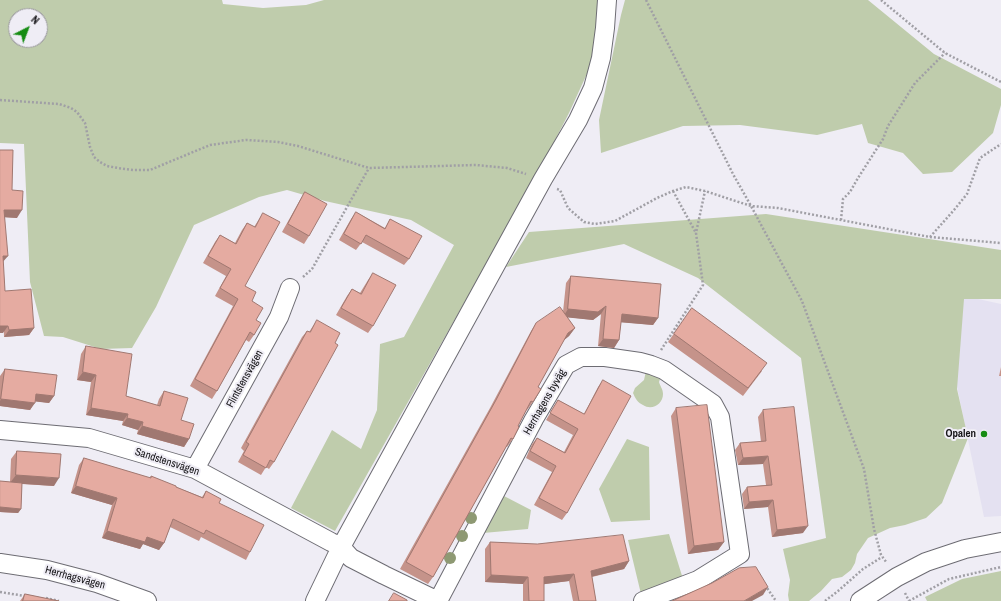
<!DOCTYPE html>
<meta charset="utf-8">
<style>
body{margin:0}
#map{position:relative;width:1001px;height:601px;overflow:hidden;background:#efedf5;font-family:"Archivo Narrow",sans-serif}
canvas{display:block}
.north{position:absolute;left:8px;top:8px;width:40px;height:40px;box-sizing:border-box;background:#efedf5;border:1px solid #98969c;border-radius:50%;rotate:42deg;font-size:11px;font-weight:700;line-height:16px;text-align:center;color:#151417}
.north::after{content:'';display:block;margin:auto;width:14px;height:18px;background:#168c13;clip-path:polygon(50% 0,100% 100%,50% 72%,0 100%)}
</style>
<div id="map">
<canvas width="1001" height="601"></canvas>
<div class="north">N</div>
</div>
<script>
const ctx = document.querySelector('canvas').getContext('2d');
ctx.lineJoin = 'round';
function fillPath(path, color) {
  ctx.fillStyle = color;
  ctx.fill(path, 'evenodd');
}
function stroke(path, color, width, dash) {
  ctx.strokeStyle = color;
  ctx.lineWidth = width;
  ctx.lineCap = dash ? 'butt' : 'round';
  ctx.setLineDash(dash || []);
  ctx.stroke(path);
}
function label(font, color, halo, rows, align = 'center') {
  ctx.font = font + ' "Archivo Narrow",sans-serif';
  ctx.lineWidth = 4;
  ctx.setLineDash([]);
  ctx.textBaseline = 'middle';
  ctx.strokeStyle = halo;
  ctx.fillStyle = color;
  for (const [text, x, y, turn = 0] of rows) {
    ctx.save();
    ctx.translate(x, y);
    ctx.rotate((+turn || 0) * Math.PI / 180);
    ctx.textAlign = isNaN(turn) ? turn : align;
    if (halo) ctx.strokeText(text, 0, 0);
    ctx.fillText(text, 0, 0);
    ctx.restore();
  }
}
fillPath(new Path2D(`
 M937,290l64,14v63l-2,9h2v140l-17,1z`), '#e4e1f1');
fillPath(new Path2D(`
 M0,0h222l1,4 40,4 43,-3 18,-5h275v5l-8,60 -22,48 -29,56 -205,362 -44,-23 41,-78 29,19 16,-39 3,-66 24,-7 50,-92 -43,-25 -86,-19 -38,-11 -28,7 -65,28 -38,82 -24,41 -31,1 -38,-12 -19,-1 -14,-54 -6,-138 -24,-1zM16,16h24v24h-24z
 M625,0h243l66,54 67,35v16l-8,28 -41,39 -29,2 -20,-21 -35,-10 -6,-19 -45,11 -77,-10 -57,1 -82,27 -2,-33 22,-105z
 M766,214l235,36v49h-37l-7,90 11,49 -26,65 -16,15 -21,7 -15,3 -22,10 -11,16 -2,9 -4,7 -9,7 -10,2 -11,12 -12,10h-20l-1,-6 2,-15 -7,-31 43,-11 -25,-180 -103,-80 -74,-34 -118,23 23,-35z
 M646,371l15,5 -2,6c1,4 4,7 4,12 0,10 -11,17 -20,11 -5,-2 -8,-7 -10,-12l2,-5 9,-8z
 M627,439l22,8 1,73 -39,2 -12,-33z
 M504,496l27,14 -3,19 -45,4z
 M669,534l14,45 -42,15 -13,-54z
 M1001,571v30h-74l-2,-4 37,-18z`), '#bfccac');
const minor = new Path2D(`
 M0,430l89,8 106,31 136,73 10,5 10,11 33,17 54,26
 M195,469l84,-152 11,-29
 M0,563l47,7 50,13 50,18
 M315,601l26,-54 202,-368 35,-59 15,-32 8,-30 4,-30 2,-28
 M438,601l96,-182 32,-54 15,-8h24l35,5 11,3 13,5 49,34 7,13 20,137 -42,26 -55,21
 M860,601l37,-24 29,-15 39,-13 36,-7`);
stroke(minor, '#6d6c73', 20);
stroke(new Path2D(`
 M646,0l87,174 18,32 51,95 62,168 10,60 7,26 6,8
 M881,0l64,53 56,29
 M0,100l59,4 12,4 6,4 8,11 5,24 4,10 6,5 7,4 11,2 15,2h17l60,-25 36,-5 32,2 20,4 71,22 107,-3 31,3 19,6
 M557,189l3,1 8,18 16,14 11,2 20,-3 42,-23 16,-7 13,-4 19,4 46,15 27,2 152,29 71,6
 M673,191l23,42
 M841,220l2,-21 7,-7 8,-14 25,-39 5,-13 27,-43 30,-30
 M930,237l24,-27 13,-16 13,-36 21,-14
 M303,277l9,-8 57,-101
 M661,350l42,-65 -7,-52 9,-42
 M765,585l11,16
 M0,592l25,4
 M905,593l4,8
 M46,598l13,3
 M825,601l13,-10 25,-22 19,-12
 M909,601l40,-22 52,-12`), '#a09fa5', 2.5, [2, 2]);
stroke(minor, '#fff', 18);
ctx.fillStyle = '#8e9973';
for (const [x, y] of [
 [471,518],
 [462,536],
 [450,558]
]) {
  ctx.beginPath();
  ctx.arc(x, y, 6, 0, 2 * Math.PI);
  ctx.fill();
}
fillPath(new Path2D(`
 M0,150l12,40 5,28 -12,-1 -2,45 2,29 29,37 -5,7 -25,2z
 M305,192l4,44 -5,8 -22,-12 18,-32z
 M356,212l29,16 5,-9 19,40 -5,6 -42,-23 -6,8 -17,-10 12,-21z
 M263,213l-18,73 7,15 4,19 -2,15 -5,7 -3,-2 -29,51 -5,8 -22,-13 43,-80 -18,-10 11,-20 -23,-13 12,-21 5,-7 15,8 7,-13 5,-7 7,4z
 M373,273v53l-5,7 -32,-18 11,-19 5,-7 8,4 8,-13z
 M571,276l87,42 -5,7 -32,-3 -2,18 -5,8 -16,-2 3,-32 -8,6 -26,-3 8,11 -6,8 -5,4 -26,47 -5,15 -6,8v-1l-9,17 -5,13 -6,8h-1l-73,130 -5,7 -28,-15 90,-161 41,-77 5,-8 27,-11 3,-29z
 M692,308l70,63 -19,25 -75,-54z
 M317,320l-43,142 -5,7 -3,-2 -5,8 -23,-13 6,-11 -3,-3 61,-111 5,-6 2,1z
 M86,346l40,50 31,9 2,-6 5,-8 17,29 8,19 -5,8 -47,-13 1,-4 -16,-5 1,-4 -37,-6 5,-33 -14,-2 4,-26z
 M1001,367v9h-2z
 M5,369l49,27 -5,7 -14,-2 -5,9 -30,-4v-30z
 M603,380l-36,133 -5,7 -28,-15 18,-33 -26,-14 6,-14 5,-6 27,14 9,-17 -27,-15 12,-20 26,14 14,-27z
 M676,408l48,134 -6,8 -30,4 -17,-138z
 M763,410l40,123 -31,4 -4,-30 -24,2 -2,-15 5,-7 19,-2 -3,-21 -25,1 -3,-15 5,-7 21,-1 -3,-25z
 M17,451l37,35 -32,-2 -1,25 -3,4 -18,-1v-31l10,1 1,-23z
 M84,458l66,20 1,-2 25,11 26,10 4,-6 13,12 31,49 -4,8 -45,-23 -2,4 -29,-14 -6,16 -5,7 -16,-6 -3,5 -38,-11 10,-33 -41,-12 8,-28z
 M490,542l139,19 -5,8 -32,8 4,24h-23l-4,-20 -25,3v17h-21v-17l-38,-2v-33z
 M25,594l34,7h-39z`), '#c5938a');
fillPath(new Path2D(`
 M4,210h18l-5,8 -17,-1z
 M3,256h5l-6,7z
 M606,306l-5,8 -8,6 -30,-3 5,-8z
 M622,314l36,4 -5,7 -36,-3z
 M0,326h8l-5,7h-3z
 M34,328l-5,7 -25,2 5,-7z
 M575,328l-6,8 -6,5 5,-8z
 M603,339l16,1 -5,8 -16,-2z
 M83,372l13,3 -5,7 -14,-2z
 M36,394l18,2 -5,7 -18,-2z
 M1,399l34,4 -5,7 -30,-4v-5z
 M91,408l37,6 -5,7 -37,-6z
 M127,418l16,4 -5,8 -16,-5z
 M142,426l47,13 -5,8 -47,-13z
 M768,456l-5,8 -25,1 5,-7z
 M16,475l43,3 -5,8 -44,-3z
 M76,486l41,12 -5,7 -41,-12z
 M773,500l-5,7 -24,2 5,-7z
 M0,507l21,2 -3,4 -18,-1z
 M808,526l-5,7 -31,4 5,-7z
 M107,531l40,6 17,6 -5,7 -16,-6 -3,5 -38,-11z
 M724,542l-6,8 -30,4 6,-8z
 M629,561l-5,8 -38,9 5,-7z
 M574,574l-5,7 -31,4 6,-8z
 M491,575l37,2 -5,7 -38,-2z
 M768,587l-5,8 -11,6h-8z`), '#a07871');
const building = new Path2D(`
 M0,150h13l-1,40 11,1 -1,19h-18l4,46h-5l2,35 26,-2 3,39 -25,2 -1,-4h-8z
 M305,192l22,12 -18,32 -21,-12z
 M356,212l29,17 5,-10 32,17 -13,23 -43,-24 -5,9 -17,-10z
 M263,213l17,9 -35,64 11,6 -4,9 11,7 -7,12 5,3 -7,12 -4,-3 -33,59 -22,-12 43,-80 -18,-11 11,-19 -23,-13 12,-21 16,9 11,-21 8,4z
 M373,273l23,12 -23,41 -32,-18 11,-19 9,5z
 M571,276l90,8 -3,34 -36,-4 -3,26 -16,-1 3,-33 -8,6 -30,-3z
 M560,307l15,21 -7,5 -30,54 3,2 -8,13 -2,-1 -13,25 1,1 -6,12 -2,-1 -78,139 -27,-15 90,-162 40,-77z
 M692,308l75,55 -19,25 -74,-54z
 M317,320l23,13 -5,10 3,2 -64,117 -4,-2 -4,8 -23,-13 6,-11 -3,-2 61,-111 3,1z
 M86,346l46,8 -6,42 34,10 4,-15 24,7 -7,22 13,4 -5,15 -47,-13 1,-4 -16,-4 1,-4 -37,-6 5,-33 -13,-3z
 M5,369l52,6 -3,21 -18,-2 -1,9 -34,-4z
 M603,380l28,16 -64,117 -28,-15 17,-32 -26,-15 7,-13 28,15 13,-24 -28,-16 8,-13 26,14z
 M707,405l17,137 -30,4 -18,-138z
 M794,407l14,119 -31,4 -4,-30 -24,2 -2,-15 25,-2 -4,-29 -25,2 -3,-15 26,-2 -3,-31z
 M17,451l44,3 -2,24 -43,-3z
 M84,458l67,20v-2l25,10v1l27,11 3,-7 15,8 -2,4 45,22 -14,27 -44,-22 -2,4 -31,-15 -9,24 -17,-6 -2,5 -38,-11 10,-33 -41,-12z
 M0,481l22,2 -1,26 -21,-2z
 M623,535l6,26 -38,10 5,30h-17l-5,-27 -30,3v24h-15l-1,-24 -37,-2 -1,-33 47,2z
 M756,567l12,20 -24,14h-72l40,-18 27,-15z
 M394,593l13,7v1h-18z
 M25,594l34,7h-36z`);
fillPath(building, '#e5aba1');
stroke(building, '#a07871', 1);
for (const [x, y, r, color] of [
 [984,434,4,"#168c13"]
]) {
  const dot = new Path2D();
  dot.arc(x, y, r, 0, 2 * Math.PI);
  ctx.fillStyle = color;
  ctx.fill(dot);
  stroke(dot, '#efedf5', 1.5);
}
label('11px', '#151417', '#efedf5', [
 ["Flintstensvägen",245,379,-61],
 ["Herrhagens byväg",545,402,-60],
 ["Sandstensvägen",167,462,18],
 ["Herrhagsvägen",75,578,15]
]);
label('bold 11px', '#151417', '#efedf5', [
 ["Opalen",976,434]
], 'right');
</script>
